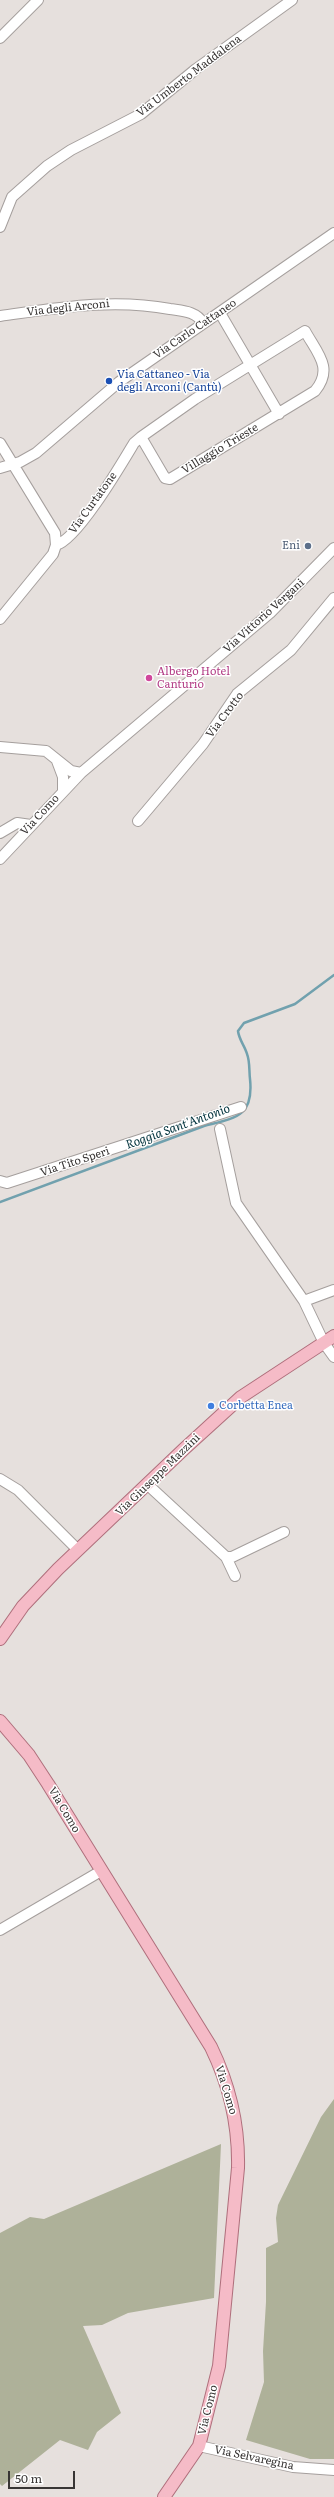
<!DOCTYPE html>
<meta charset="utf-8">
<style>
body{margin:0}
#map{position:relative;width:334px;height:2497px;overflow:hidden;background:#e6e0dd;font-family:Literata,serif}
canvas{display:block}
.scale{position:absolute;left:8px;top:2471px;width:67px;height:18px;box-sizing:border-box;border:2px solid #383534;border-top:0;padding-left:5px;font-size:12px;line-height:14px;white-space:nowrap;color:#383534;-webkit-text-stroke:3px #fff;paint-order:stroke}
</style>
<div id="map">
<canvas width="334" height="2497"></canvas>
<div class="scale">50 m</div>
</div>
<script>
const ctx = document.querySelector('canvas').getContext('2d');
ctx.lineJoin = 'round';
function fillPath(path, color) {
  ctx.fillStyle = color;
  ctx.fill(path, 'evenodd');
}
function stroke(path, color, width, dash) {
  ctx.strokeStyle = color;
  ctx.lineWidth = width;
  ctx.lineCap = dash ? 'butt' : 'round';
  ctx.setLineDash(dash || []);
  ctx.stroke(path);
}
function label(font, color, halo, rows, align = 'center') {
  ctx.font = font + ' Literata,serif';
  ctx.lineWidth = 3;
  ctx.setLineDash([]);
  ctx.textBaseline = 'middle';
  ctx.strokeStyle = halo;
  ctx.fillStyle = color;
  for (const [text, x, y, turn = 0] of rows) {
    ctx.save();
    ctx.translate(x, y);
    ctx.rotate((+turn || 0) * Math.PI / 180);
    ctx.textAlign = isNaN(turn) ? turn : align;
    if (halo) ctx.strokeText(text, 0, 0);
    ctx.fillText(text, 0, 0);
    ctx.restore();
  }
}
fillPath(new Path2D(`
 M334,2099v360h-24l-64,-19 18,-58 -1,-31 3,-49v-54l12,-6 -2,-24 2,-13 43,-88z
 M221,2144l-7,154 -86,15 -26,12 -19,1 38,87 -24,19 -9,18 -28,-10 -58,46 -2,-2v-251l30,-16 14,2z`), '#aeb199');
stroke(new Path2D(`
 M0,1202l204,-76c31,-8 50,-9 46,-47 -1,-8 0,-18 -3,-25 -2,-8 -8,-14 -9,-23l6,-8 51,-19 39,-29`), '#71a1ae', 2.5);
const minor = new Path2D(`
 M0,38l38,-38
 M0,227l12,-30 35,-31 24,-16 70,-36 55,-45 96,-69
 M220,313l59,101
 M0,316c58,-8 112,-18 170,-7 12,2 26,2 33,14
 M305,331c12,22 29,37 10,60l-145,88 -5,-1 -24,-41 54,-38z
 M0,443l55,90 1,12 -3,9 -53,65
 M0,468l20,-6 16,-9 83,-71 215,-149
 M56,545c21,-5 66,-82 78,-102l7,-6
 M0,747l46,4 25,20 10,2
 M57,761l6,16v13
 M138,821l65,-77 34,-50 54,-44 43,-52
 M0,833l17,-10 14,2
 M0,859l81,-86 189,-160 64,-65
 M220,1129l16,74 68,98 30,-11
 M0,1181l7,2 234,-76
 M304,1301l20,42 10,14
 M0,1479l18,11 60,60
 M148,1485l78,72 9,19
 M226,1557h6l52,-25
 M0,1930l101,-59
 M199,2446l94,21 41,3`);
const major = new Path2D(`
 M0,1639l23,-33 35,-37 126,-120 57,-52 93,-61
 M0,1721l29,34 19,29 163,263c19,39 28,78 27,121l-19,198 -20,80 -35,51`);
stroke(minor, '#a59f9d', 12);
stroke(major, '#af6f7c', 14);
stroke(minor, '#fff', 10);
stroke(major, '#f5bbc7', 12);
for (const [x, y, r, color] of [
 [109,381,4,"#1a4fb4"],
 [308,546,4,"#5c6f8a"],
 [149,678,4,"#d1479c"],
 [211,1406,4,"#3f7fe0"]
]) {
  const dot = new Path2D();
  dot.arc(x, y, r, 0, 2 * Math.PI);
  ctx.fillStyle = color;
  ctx.fill(dot);
  stroke(dot, '#fff', 1.5);
}
label('11px', '#383534', '#fff', [
 ["Via Umberto Maddalena",189,76,-37],
 ["Via degli Arconi",68,308,-6],
 ["Via Carlo Cattaneo",195,329,-34],
 ["Villaggio Trieste",220,449,-31],
 ["Via Curtatone",93,503,-54],
 ["Via Vittorio Vergani",264,616,-42],
 ["Via Crotto",225,715,-53],
 ["Via Como",40,815,-47],
 ["Via Tito Speri",75,1162,-18],
 ["Via Giuseppe Mazzini",158,1475,-44],
 ["Via Como",64,1810,59],
 ["Via Como",226,2090,73],
 ["Via Como",208,2410,-76],
 ["Via Selvaregina",254,2458,12]
]);
label('11px', '#164399', '#fff', [
 ["Via Cattaneo - Via",117,375],
 ["degli Arconi (Cantù)",117,388]
], 'left');
label('11px', '#4e5e75', '#fff', [
 ["Eni",300,546]
], 'right');
label('11px', '#b23c85', '#fff', [
 ["Albergo Hotel",157,672],
 ["Canturio",157,685]
], 'left');
label('11px', '#366cbe', '#fff', [
 ["Corbetta Enea",219,1406]
], 'left');
label('italic 12px', '#01323c', '#fff', [
 ["Roggia Sant'Antonio",178,1127,-20]
]);
</script>
